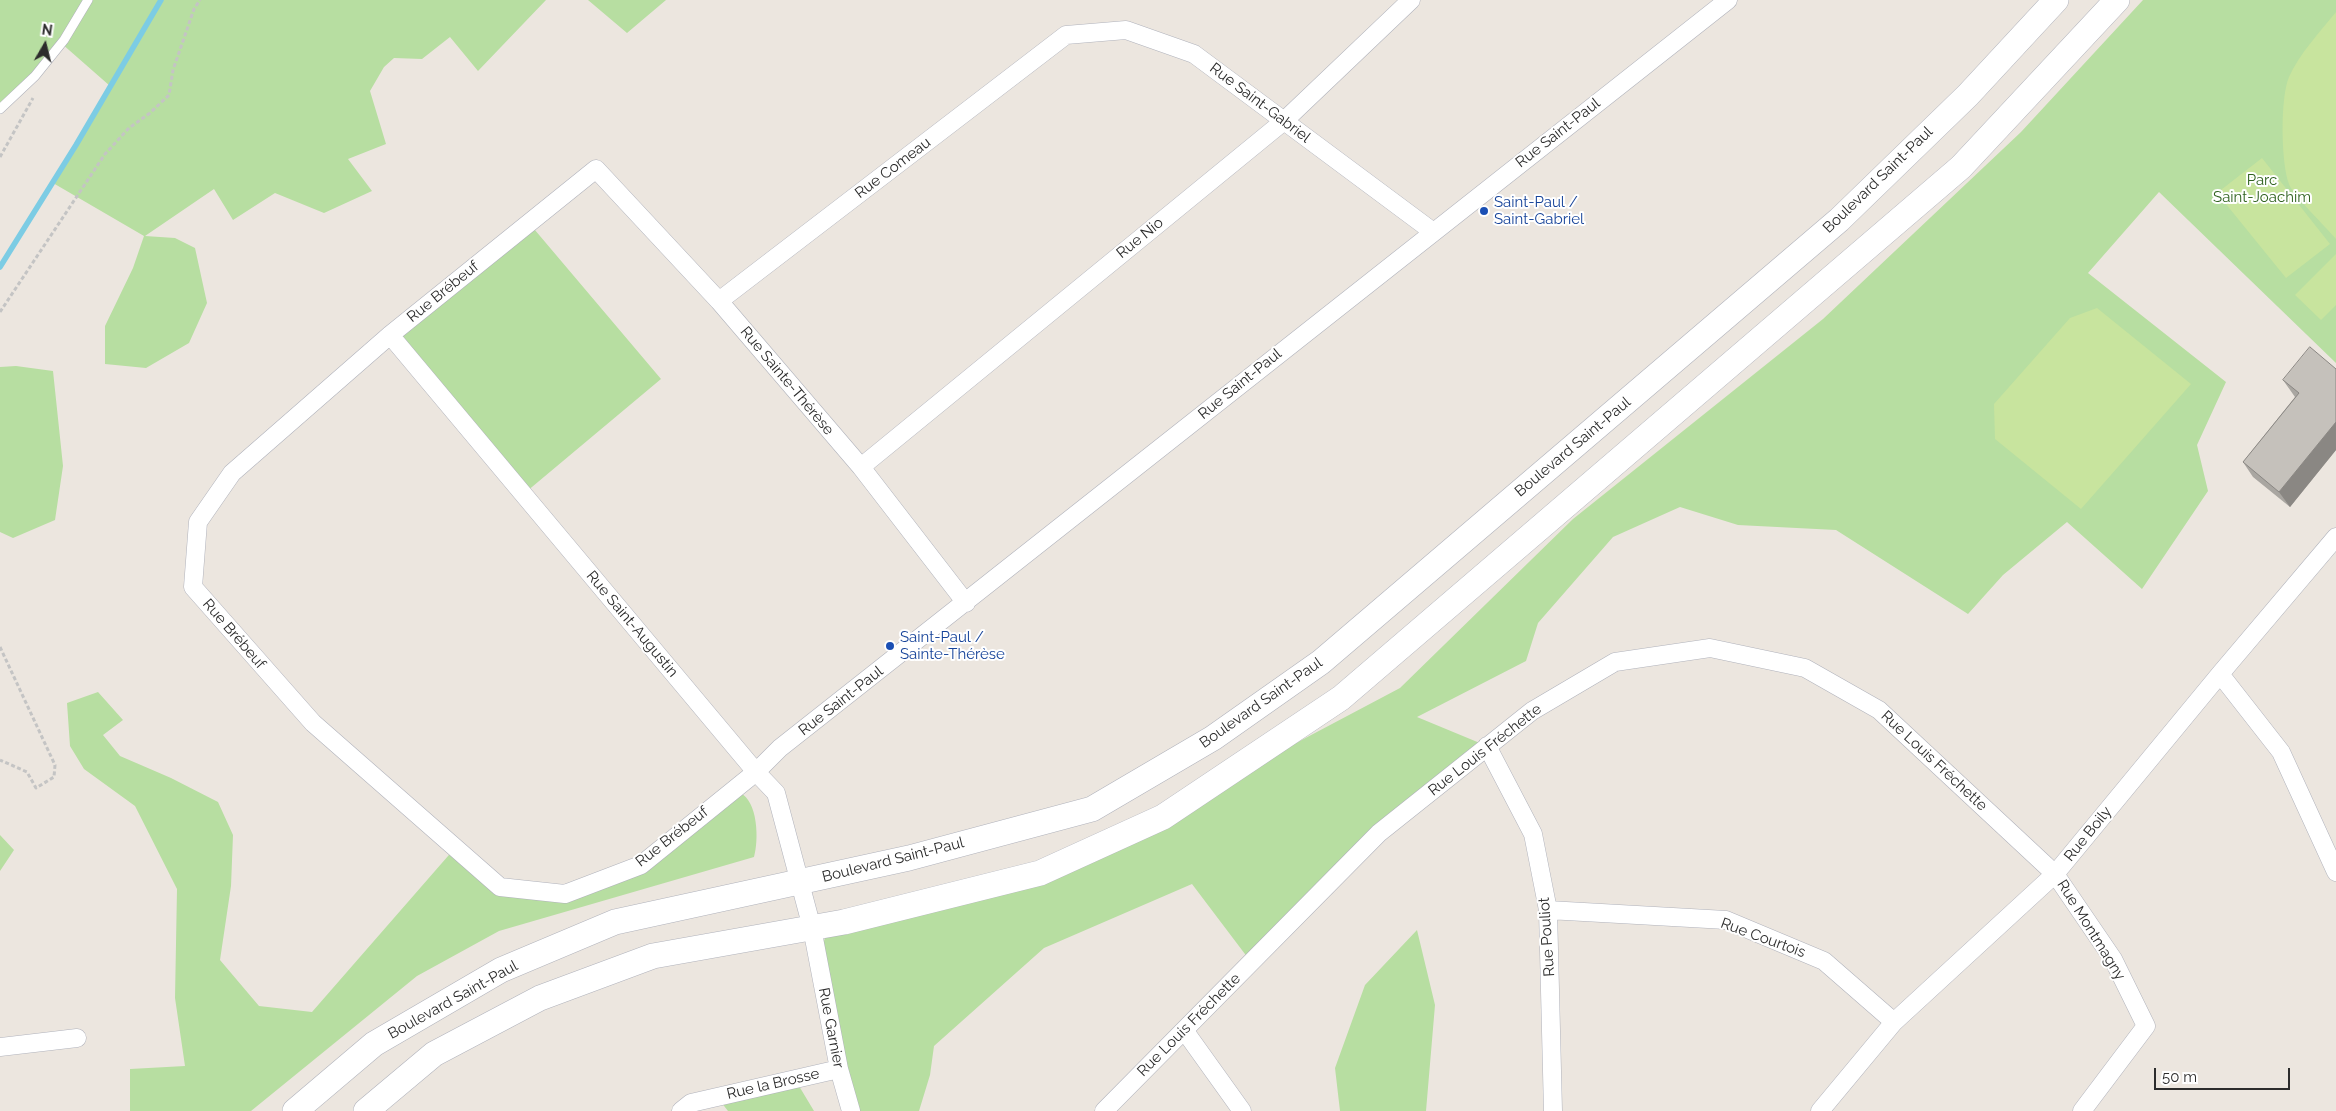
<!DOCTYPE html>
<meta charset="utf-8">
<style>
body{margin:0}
#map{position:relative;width:2336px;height:1111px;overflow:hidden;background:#ece6df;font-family:Raleway,sans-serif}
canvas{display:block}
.north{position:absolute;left:20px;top:20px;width:50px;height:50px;-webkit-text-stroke:4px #fff;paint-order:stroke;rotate:8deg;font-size:14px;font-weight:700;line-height:20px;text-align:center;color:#2c2c2c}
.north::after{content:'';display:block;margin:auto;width:18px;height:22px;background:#2c2c2c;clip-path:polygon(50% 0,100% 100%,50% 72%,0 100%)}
.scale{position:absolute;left:2154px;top:1068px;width:136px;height:22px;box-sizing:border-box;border:2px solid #2c2c2c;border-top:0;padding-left:6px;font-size:15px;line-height:18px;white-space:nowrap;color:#2c2c2c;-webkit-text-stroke:4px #fff;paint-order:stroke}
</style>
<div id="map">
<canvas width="2336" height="1111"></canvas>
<div class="north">N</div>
<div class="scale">50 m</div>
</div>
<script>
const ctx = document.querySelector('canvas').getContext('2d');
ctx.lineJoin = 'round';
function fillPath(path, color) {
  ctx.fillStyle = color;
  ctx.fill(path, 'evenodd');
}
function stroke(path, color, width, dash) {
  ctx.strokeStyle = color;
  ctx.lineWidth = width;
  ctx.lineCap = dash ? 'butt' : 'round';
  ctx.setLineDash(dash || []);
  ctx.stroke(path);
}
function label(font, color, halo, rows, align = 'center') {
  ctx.font = font + ' Raleway,sans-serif';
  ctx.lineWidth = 4;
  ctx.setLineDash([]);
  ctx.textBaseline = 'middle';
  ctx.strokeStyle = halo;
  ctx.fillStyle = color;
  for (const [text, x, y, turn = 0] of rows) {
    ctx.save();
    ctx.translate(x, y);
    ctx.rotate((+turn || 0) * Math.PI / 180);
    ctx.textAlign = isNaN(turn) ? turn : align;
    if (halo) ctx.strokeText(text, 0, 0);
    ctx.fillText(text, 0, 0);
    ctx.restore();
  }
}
fillPath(new Path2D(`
 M0,0h546l-68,71 -28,-34 -28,22 -28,-1 -10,9 -14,24 16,53 -38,15 24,32 -48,22 -49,-20 -42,27 -19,-31 -69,47 30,2 20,10 12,55 -18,40 -43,25 -41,-4v-38l28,-58 11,-32 -91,-53 57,-97 -49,-43 -61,66z
 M588,0h78l-39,33z
 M2143,0h193v363l-177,-171 -71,81 138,109 -29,63 11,46 -66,98 -75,-67 -64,53 -35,39 -132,-84 -98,-5 -58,-18 -67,30 -75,86 -12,38 -109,56 70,29 -236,216 -59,-78 -148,64 -110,98 -4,29 -11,36h-61l-13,-44 -22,-124 6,-14 157,-36 278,-133 136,-72 173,-169 250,-200 198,-187z
 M529,223l132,156 -141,118 -132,-156z
 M16,366l37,5 10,95 -8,54 -42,18 -13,-6v-165z
 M98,692l25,28 -20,15 17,21 51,22 47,24 15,33 -2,51 -11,74 39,46 53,6 143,-164 45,39 65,7 76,-29 99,-72c18,8 19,47 14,64l-255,74 -82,45 -166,135h-121v-42l55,-3 -10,-68 2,-109 -42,-83 -51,-37 -14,-23 -3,-43z
 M0,835l14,15 -14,21z
 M1417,930l18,75 -9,106h-86l-5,-43 30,-83z
 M796,1081l18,30h-86l-7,-9z`), '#b7dea1');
fillPath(new Path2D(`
 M2336,12v227c-8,-10 -45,-46 -47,-55 -8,-21 -9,-86 0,-107 10,-23 31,-45 47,-65z
 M2262,158l68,86 -44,34 -69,-85z
 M2336,254v51l-15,15 -26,-25z
 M2097,308l94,76 -110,125 -86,-70 -1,-35 76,-86z`), '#c8e49e');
stroke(new Path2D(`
 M0,267l76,-122 85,-145`), '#7ccce4', 5.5);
const service = new Path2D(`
 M0,109l35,-33 29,-36 24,-40`);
const minor = new Path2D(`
 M719,301l347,-266 60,-5 68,24 238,177
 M390,335l366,437 20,21 36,135 27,141 12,42
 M861,467l423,-346 127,-121
 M966,603l-105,-136 -142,-166 -123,-132 -206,166 -158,138 -34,49 -5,65 120,136 187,164 65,7 76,-29 115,-93 24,-24c317,-248 631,-500 948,-748
 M2220,674l61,78 55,120
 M1487,746l46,88 15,76 5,201
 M1548,910l178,10 98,41 70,61
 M1184,1030l58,81
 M0,1047l77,-9
 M681,1111l10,-8 148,-34
 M1104,1111l275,-278 153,-122 83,-49 95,-14 95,20 74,42 176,164 58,85 33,67 -64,85
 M1820,1111l74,-89 161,-148 165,-200 116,-137`);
const secondary = new Path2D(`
 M295,1111l79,-67 127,-74 114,-48 294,-64 183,-49 121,-71 108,-76 518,-442 129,-125 88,-95
 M366,1111l68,-57 106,-56 113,-42 191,-34 196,-49 123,-56 178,-119 620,-531 156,-167`);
stroke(service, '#b0b2bb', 10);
stroke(minor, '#b0b2bb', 19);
stroke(secondary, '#b0b2bb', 26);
stroke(new Path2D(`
 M0,157l33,-59
 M0,312l105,-158 24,-26 21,-15 19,-18 4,-25 21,-61 6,-9
 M0,647l55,118 -1,12 -18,11 -9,-16 -27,-12`), '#c4c4c4', 3, [4, 2.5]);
stroke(service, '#fff', 9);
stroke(minor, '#fff', 18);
stroke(secondary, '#fff', 25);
fillPath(new Path2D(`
 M2336,369v81l-46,57 -37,-30 -10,-15 52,-65 -12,-17z`), '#a9a6a1');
fillPath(new Path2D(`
 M2336,422v28l-46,57 -11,-15z`), '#8a8783');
const building = new Path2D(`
 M2310,347l26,22v53l-57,70 -36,-30 56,-69 -16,-13z`);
fillPath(building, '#c5c1bb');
stroke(building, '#8a8783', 1);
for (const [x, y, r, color] of [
 [1484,211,5,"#1a4fb4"],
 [890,646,5,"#1a4fb4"]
]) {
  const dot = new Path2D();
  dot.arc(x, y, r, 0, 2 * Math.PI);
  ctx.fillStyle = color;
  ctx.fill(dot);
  stroke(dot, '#fff', 2);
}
label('15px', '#2c2c2c', '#fff', [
 ["Rue Saint-Gabriel",1260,103,37],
 ["Rue Saint-Paul",1558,133,-38],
 ["Rue Comeau",893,168,-37],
 ["Boulevard Saint-Paul",1878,180,-44],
 ["Rue Nio",1140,238,-39],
 ["Rue Brébeuf",443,292,-39],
 ["Rue Sainte-Thérèse",787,381,50],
 ["Rue Saint-Paul",1240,384,-39],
 ["Boulevard Saint-Paul",1573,447,-40],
 ["Rue Saint-Augustin",632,624,50],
 ["Rue Brébeuf",234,634,49],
 ["Rue Saint-Paul",841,701,-38],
 ["Boulevard Saint-Paul",1261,703,-35],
 ["Rue Louis Fréchette",1485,750,-38],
 ["Rue Louis Fréchette",1934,761,43],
 ["Rue Boily",2088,834,-51],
 ["Rue Brébeuf",672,837,-38],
 ["Boulevard Saint-Paul",893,860,-14],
 ["Rue Montmagny",2091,930,58],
 ["Rue Pouliot",1547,937,-94],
 ["Rue Courtois",1763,938,20],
 ["Boulevard Saint-Paul",453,1000,-29],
 ["Rue Louis Fréchette",1189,1025,-45],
 ["Rue Garnier",831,1028,79],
 ["Rue la Brosse",773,1084,-13]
]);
label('15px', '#316321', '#fff', [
 ["Parc",2262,180],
 ["Saint-Joachim",2262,197]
]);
label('15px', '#164399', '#fff', [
 ["Saint-Paul /",1494,202],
 ["Saint-Gabriel",1494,219],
 ["Saint-Paul /",900,637],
 ["Sainte-Thérèse",900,654]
], 'left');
</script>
